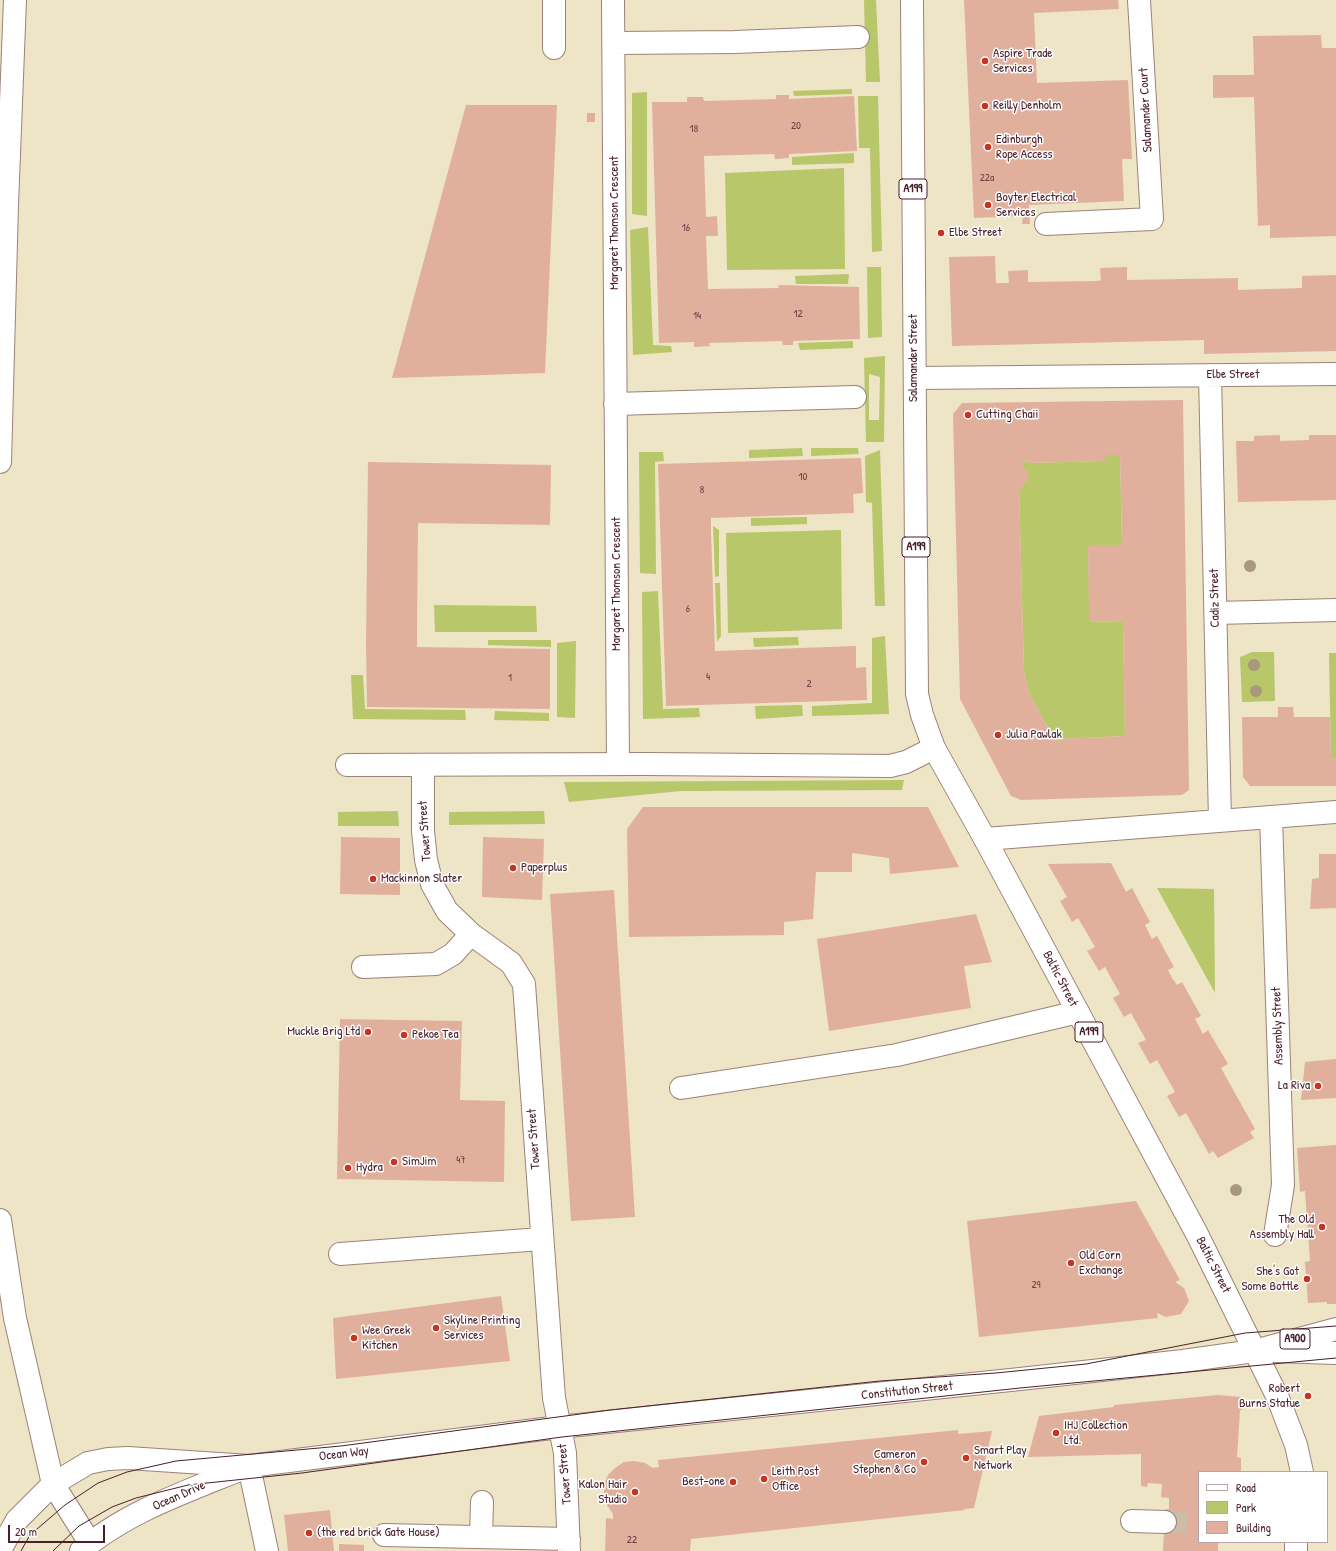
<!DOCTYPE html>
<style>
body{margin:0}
#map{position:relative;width:1336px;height:1551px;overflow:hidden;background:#eee4c6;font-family:"Patrick Hand",sans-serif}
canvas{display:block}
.legend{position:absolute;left:1198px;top:1471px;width:130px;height:72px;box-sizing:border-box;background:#fff;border:1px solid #b7a5aa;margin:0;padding:5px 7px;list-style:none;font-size:12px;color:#4a1f2b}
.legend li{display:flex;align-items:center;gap:8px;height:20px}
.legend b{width:20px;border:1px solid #b7a5aa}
.scale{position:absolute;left:8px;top:1525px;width:97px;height:18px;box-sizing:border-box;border:2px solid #4a1f2b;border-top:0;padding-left:5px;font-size:12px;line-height:14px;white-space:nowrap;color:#4a1f2b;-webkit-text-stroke:3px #fff;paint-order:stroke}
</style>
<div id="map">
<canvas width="1336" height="1551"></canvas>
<ul class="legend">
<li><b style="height:5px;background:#fff"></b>Road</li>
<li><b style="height:11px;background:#b8c76a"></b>Park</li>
<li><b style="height:11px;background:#e1b09d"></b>Building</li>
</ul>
<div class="scale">20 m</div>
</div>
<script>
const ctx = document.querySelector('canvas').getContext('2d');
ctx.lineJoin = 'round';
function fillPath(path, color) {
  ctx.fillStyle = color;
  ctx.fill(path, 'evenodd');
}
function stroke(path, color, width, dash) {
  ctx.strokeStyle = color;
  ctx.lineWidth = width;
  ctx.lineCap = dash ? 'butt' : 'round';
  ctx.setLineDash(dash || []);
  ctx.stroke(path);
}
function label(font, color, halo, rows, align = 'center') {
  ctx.font = font + ' "Patrick Hand",sans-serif';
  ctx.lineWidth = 3;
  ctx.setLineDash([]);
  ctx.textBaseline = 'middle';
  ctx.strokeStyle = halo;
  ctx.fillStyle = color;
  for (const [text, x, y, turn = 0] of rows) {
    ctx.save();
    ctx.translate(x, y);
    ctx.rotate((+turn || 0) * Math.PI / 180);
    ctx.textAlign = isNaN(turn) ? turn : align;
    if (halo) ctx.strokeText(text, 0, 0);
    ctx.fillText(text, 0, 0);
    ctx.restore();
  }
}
fillPath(new Path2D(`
 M864,0h12l4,82h-14z
 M852,89v5l-58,2 -1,-5z
 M647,92v124l-15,-2v-121z
 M858,96h20l4,155 -10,1 -2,-104h-11z
 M854,153v10l-62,2v-8z
 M844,168l1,101 -118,1 -2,-97z
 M648,227l5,118 18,1 1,6 -39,3 -3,-125z
 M867,267h14l1,70 -14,1z
 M849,274l-1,10h-52l-1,-8z
 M853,341v7l-53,2 -2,-7z
 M885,356l-1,86h-18l-2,-84zM869,374l11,3 -1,43h-10z
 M802,448l1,8 -54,2v-8z
 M811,448h47l1,6 -48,2z
 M880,450l5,156h-10l-3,-103 -6,-1 -1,-46z
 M639,452h24l1,9 -9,1 1,112 -16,-1z
 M1105,455h15l2,90h-34l2,77 33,-1 2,115 -65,3 -4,4 -27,-50 -5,-22 -5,-183 4,-6 5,-1v-11h-5l-1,-11 6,4 76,-2z
 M807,517v7l-56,2v-8z
 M713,526l6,4v46l-4,1z
 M841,530l1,99 -114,4 -2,-100z
 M715,583h5l1,53 -4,6z
 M658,591l5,118 36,-1 1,9 -57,2 -1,-127z
 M434,605l102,1 1,26h-102z
 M885,636l4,78 -77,2v-10l60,-3v-65z
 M798,637l1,8 -45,2 -1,-9z
 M488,640h63v7l-63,-2z
 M576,641l-1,77 -18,-1v-74z
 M1252,652h22l1,49 -33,1 -2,-45z
 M1329,653h7v105l-5,1z
 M351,675h12l2,34 100,1 1,10 -113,-1z
 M802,705l1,11 -47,3 -1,-13z
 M495,711l54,2v8l-55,-1z
 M904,780l-2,10 -221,1 -112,11 -5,-20z
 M398,811l1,15h-61v-14z
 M544,811l1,13 -96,1v-13z
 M1157,888l57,1 1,104z`), '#b8c76a');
fillPath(new Path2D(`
 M964,0h154l1,9 -85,4 3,70 91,-3 4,79h-10l2,42 -95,4 1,19h-8l1,-8 -49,2z
 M1321,35l1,13h14v188l-66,2v-13l-12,1 -4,-129 -41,1v-23h41l-1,-39z
 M776,95h13v4l65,-3 3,55 -68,3v4l-14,1 -1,-5 -70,2 2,61 11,-1 1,20h-12l2,53 71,-1 -1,-3 81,2 1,52 -67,2v4h-10l-1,-4 -73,2 1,3 -16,1v-5l-35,1 -7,-241h35v-5h16l1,4 72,-2z
 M466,105h91l-12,268 -153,5z
 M587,113h8v9h-8z
 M995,256l1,27h13l-1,-12 20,-1v12l69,-1 4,-1 -1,-12 27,-1v13l111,-2v12l64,-2v-12l34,-1v76l-132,3v-14l-252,6 -3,-89z
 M1183,400l6,390 -7,5 -161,5 -10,-4 -51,-97 -7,-285 9,-11zM1105,455h15l2,90h-34l1,77 34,-1 2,115 -66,3 -3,4 -27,-50 -5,-22 -5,-183h4v-6h5v-12h-5l-1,-11 6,4 77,-2z
 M1280,435v6l29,-1v-5h27v65l-98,2 -2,-61h18v-5z
 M861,458l2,35 -10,1 1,19 -143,5v13l4,120 141,-5v22l10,-1 1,33 -201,6 -8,-242z
 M368,462l183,3 -1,60 -132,-2 -1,107v17l133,2v60l-183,-2 -1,-64z
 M1278,707h15l1,10h36l1,42 5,-1v28h-86l-7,-9 -1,-60h36z
 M643,807h285l31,60 -69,7 -1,-16 -37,-5v19h-36l-3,47 -29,3v13l-155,2 -2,-108z
 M341,837l59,1v57l-60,-1z
 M483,837l61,2 -2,61 -60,-3z
 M1319,854h17v54l-26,1 2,-30 7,-1z
 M1111,863l15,29 6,-4 18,34 -5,3 7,14 5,-3 17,31 -6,3 4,8 5,7 5,-3 19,34 -6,3 8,15 5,-4 20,34 -7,4 34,61 -5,3 4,6 -36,20 -5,-7 -4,3 -23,-41 -7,4 -12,-21 8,-4 -18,-32 -7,4 -12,-21 8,-3 -15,-27 -7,4 -11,-19 7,-4 -15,-27 -6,4 -12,-20 8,-4 -17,-29 -6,4 -12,-21 7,-4 -19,-33z
 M614,890l21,327 -64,4 -21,-327z
 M976,914l16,48 -28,4 7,42 -142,23 -12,-92z
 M340,1019l122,2 -2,79 45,1 -1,81 -167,-3z
 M1336,1059v39l-35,2 4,-38z
 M1336,1145v159h-9v-2l-19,1 -3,-41 5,-1 -5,-70 -5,1 -3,-44z
 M1136,1201l44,79 -5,2 9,6 5,13 -8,13 -15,3 -9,-4 1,5 -179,19 -12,-116z
 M501,1296l9,65 -174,18 -3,-61z
 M1218,1395l23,2 2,8 -1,5h-2l-3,47 4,1v14h-42v70h19v9h-55l2,-42h4v-11l-8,-1 1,-13 -14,-1 -1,4 -6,-1v-32l-113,3 11,-41 75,-9v-2z
 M958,1430v4l34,-3 -18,77 -10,1 1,1 -274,29 -1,12h-85l1,-33 7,1v-5l-6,-9 -3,-10v-10l4,-10 7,-7 9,-6 10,-1 11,2 8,5 6,-1 -1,-7z
 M330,1510l4,41h-46l-4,-36z
 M339,1544l25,1v6h-25z`), '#e1b09d');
stroke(new Path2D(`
 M1165,1522l34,2`), '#cdbda7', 22, [22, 11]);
const minor = new Path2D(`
 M613,0l5,764
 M614,43l121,-1 123,-5
 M554,48v-48
 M1046,224l106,-5 -13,-219
 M1210,375l10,446
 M915,378l421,-4
 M615,404l240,-7
 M0,462l7,-257 8,-205
 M1216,613l120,-3
 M347,765l299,-1 244,2 16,-4 28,-14
 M423,765v66l3,29 6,24 15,27 24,23 40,29 13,21 30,414 11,55 4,98
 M1271,817l12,368 -8,50
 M985,839l351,-27
 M363,967l73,-3 17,-10 18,-20
 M681,1088l216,-33 181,-43
 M0,1220l15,98 38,166 37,59
 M340,1254l201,-15
 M1132,1521l33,1
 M384,1535l185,4
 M481,1537l1,-35
 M0,1550l17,-30 36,-36 35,-21 20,-4 20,-1 121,8 310,-39 461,-48 163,-18 71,-10
 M81,1551c45,-40 113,-62 168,-85l18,85`);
const major = new Path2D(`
 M912,0l5,694 5,21 12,33 51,91 212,395 39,79 42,85 18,47 6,27
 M1254,1351l82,-22
 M1275,1351l61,2
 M1296,1551v-9`);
stroke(minor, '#9c8278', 24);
stroke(major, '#9c8278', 24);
stroke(minor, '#fff', 22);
stroke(major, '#fff', 22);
stroke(new Path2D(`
 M21,1551l9,-16 35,-30 33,-22 29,-11 49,-11 165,-15 269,-36 270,-29 116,-8 90,-9 159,-31 91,-7
 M53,1551l26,-25 33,-19 24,-9 52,-13 114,-12 260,-36 458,-49 316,-30`), '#4a1f2b', 1);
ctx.fillStyle = '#a9987d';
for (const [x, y] of [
 [1250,566],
 [1254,665],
 [1256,691],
 [1236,1190]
]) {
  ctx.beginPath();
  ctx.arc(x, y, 6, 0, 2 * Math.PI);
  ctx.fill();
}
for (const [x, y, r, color] of [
 [985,61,4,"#c8321e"],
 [985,106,4,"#c8321e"],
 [988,147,4,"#c8321e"],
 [988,205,4,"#c8321e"],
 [941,233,4,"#c8321e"],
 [968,415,4,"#c8321e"],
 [998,735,4,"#c8321e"],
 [513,868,4,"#c8321e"],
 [373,879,4,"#c8321e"],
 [368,1032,4,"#c8321e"],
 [404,1035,4,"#c8321e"],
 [1318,1086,4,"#c8321e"],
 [394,1162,4,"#c8321e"],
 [348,1168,4,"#c8321e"],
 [1322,1227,4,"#c8321e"],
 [1071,1263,4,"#c8321e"],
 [1307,1279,4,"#c8321e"],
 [436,1328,4,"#c8321e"],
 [354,1338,4,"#c8321e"],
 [1308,1396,4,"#c8321e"],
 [1056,1433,4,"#c8321e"],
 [966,1458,4,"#c8321e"],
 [924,1462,4,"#c8321e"],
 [764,1479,4,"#c8321e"],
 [733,1482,4,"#c8321e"],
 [635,1492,4,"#c8321e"],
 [309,1533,4,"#c8321e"]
]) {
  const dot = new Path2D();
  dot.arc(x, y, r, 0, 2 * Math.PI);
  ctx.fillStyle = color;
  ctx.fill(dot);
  stroke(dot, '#fff', 1.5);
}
label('11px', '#704348', null, [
 ["20",796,126],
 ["18",694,129],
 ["22a",987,178],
 ["16",686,228],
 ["12",798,314],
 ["14",697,316],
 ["10",803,477],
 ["8",702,490],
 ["6",688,609],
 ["4",708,677],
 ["1",510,678],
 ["2",809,684],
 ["47",461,1160],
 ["29",1036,1285],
 ["22",632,1540]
]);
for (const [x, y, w] of [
 [913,189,28],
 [916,547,28],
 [1089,1032,28],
 [1295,1339,30]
]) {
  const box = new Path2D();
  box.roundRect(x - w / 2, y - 10, w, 20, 3);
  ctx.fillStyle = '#fff';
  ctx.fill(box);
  stroke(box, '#4a1f2b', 1);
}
label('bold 12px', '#4a1f2b', null, [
 ["A199",913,189],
 ["A199",916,547],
 ["A199",1089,1032],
 ["A900",1295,1339]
]);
label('13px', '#4a1f2b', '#fff', [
 ["Aspire Trade",993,54],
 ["Services",993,69],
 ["Reilly Denholm",993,106],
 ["Edinburgh",996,140],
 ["Rope Access",996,155],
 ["Boyter Electrical",996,198],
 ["Services",996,213],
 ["Elbe Street",949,233],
 ["Cutting Chaii",976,415],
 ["Julia Pawlak",1006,735],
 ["Paperplus",521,868],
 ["Mackinnon Slater",381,879],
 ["Muckle Brig Ltd",360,1032,"right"],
 ["Pekoe Tea",412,1035],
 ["La Riva",1310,1086,"right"],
 ["SimJim",402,1162],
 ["Hydra",356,1168],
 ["The Old",1314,1220,"right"],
 ["Assembly Hall",1314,1235,"right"],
 ["Old Corn",1079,1256],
 ["Exchange",1079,1271],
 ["She's Got",1299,1272,"right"],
 ["Some Bottle",1299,1287,"right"],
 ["Skyline Printing",444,1321],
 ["Services",444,1336],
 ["Wee Greek",362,1331],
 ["Kitchen",362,1346],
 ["Robert",1300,1389,"right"],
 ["Burns Statue",1300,1404,"right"],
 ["IHJ Collection",1064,1426],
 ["Ltd.",1064,1441],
 ["Smart Play",974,1451],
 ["Network",974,1466],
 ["Cameron",916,1455,"right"],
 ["Stephen & Co",916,1470,"right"],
 ["Leith Post",772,1472],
 ["Office",772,1487],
 ["Best-one",725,1482,"right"],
 ["Kalon Hair",627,1485,"right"],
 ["Studio",627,1500,"right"],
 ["(the red brick Gate House)",317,1533]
], 'left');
label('13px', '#4a1f2b', '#fff', [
 ["Salamander Court",1146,110,-93],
 ["Margaret Thomson Crescent",615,223,-90],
 ["Salamander Street",914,358,-90],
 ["Elbe Street",1233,375],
 ["Margaret Thomson Crescent",617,584,-90],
 ["Cadiz Street",1215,598,-91],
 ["Tower Street",425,831,-94],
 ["Baltic Street",1060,979,62],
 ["Assembly Street",1278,1026,-92],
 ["Tower Street",534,1139,-94],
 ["Baltic Street",1213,1265,63],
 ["Constitution Street",907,1391,-6],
 ["Ocean Way",344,1454,-7],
 ["Tower Street",565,1474,-95],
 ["Ocean Drive",179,1496,-24]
]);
</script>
